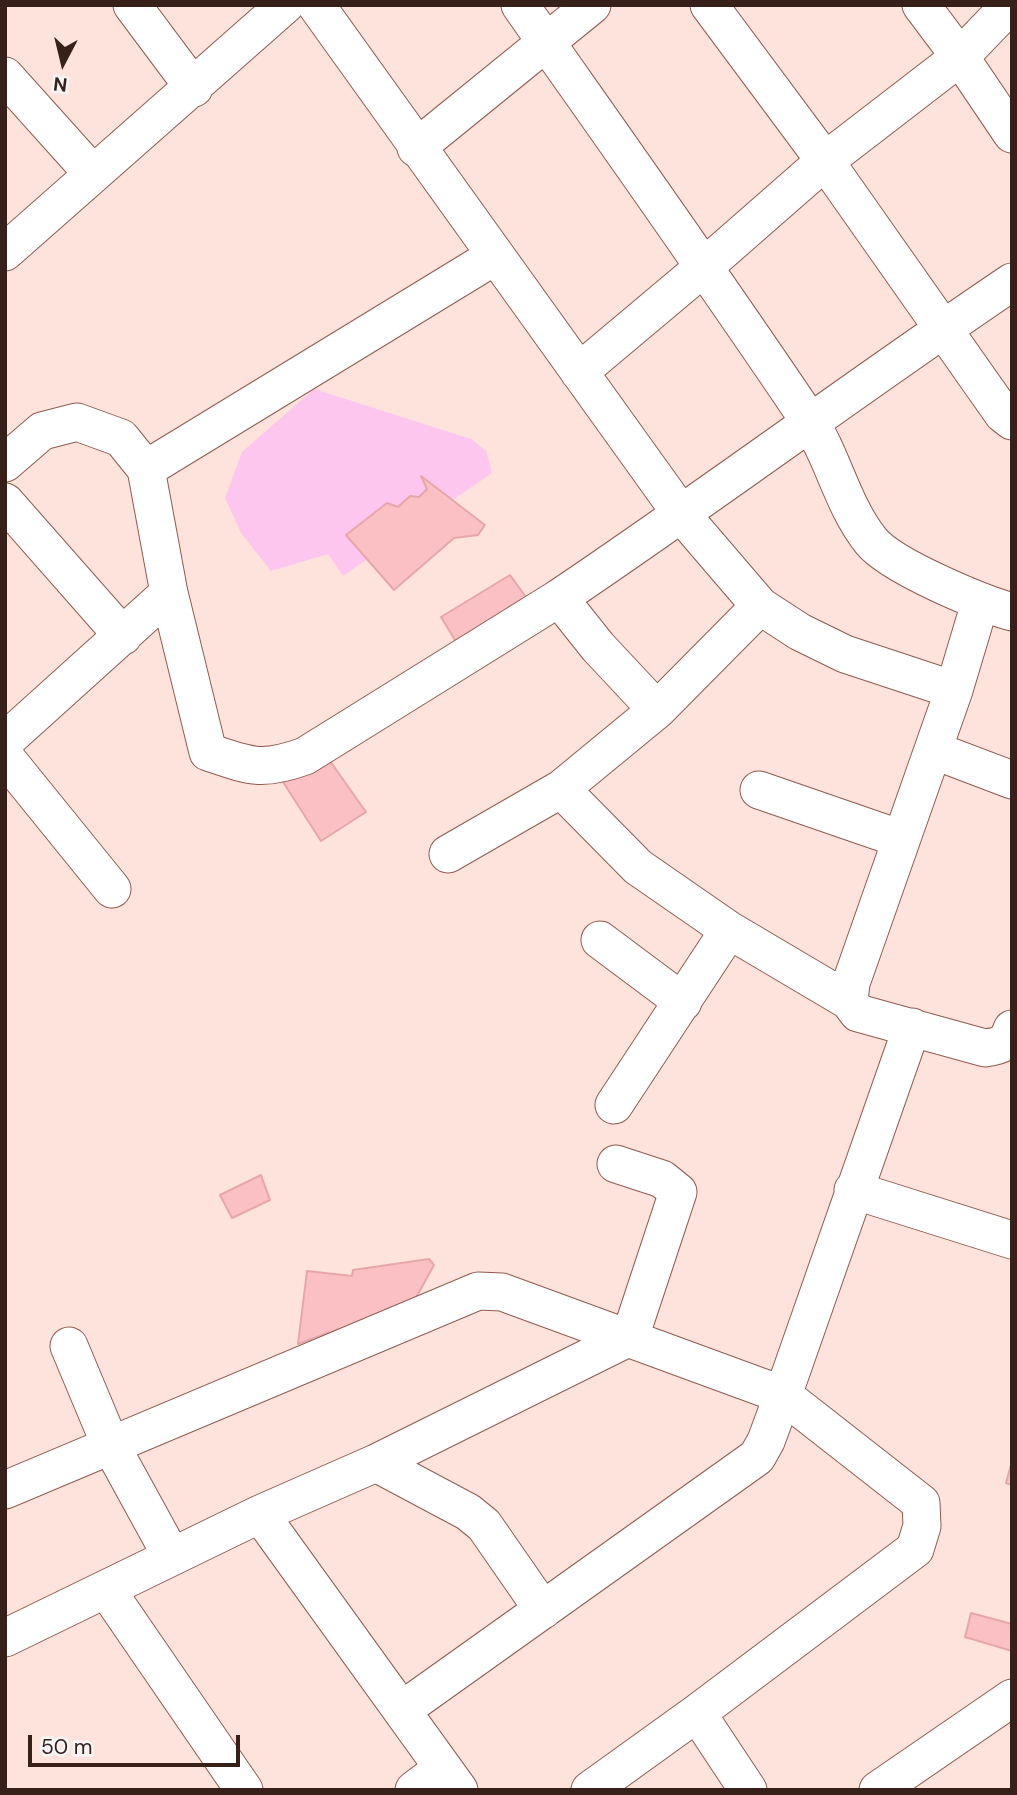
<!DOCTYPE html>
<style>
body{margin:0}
#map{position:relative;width:1017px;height:1795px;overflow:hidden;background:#fde3dc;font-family:"DM Sans",sans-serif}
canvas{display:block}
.frame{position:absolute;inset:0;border:7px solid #38201a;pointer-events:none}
.north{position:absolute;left:28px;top:28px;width:70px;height:70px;-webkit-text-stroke:5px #f6f6f6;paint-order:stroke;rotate:187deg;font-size:19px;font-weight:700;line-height:28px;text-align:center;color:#38201a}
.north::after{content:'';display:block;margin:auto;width:24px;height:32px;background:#38201a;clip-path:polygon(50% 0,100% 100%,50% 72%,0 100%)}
.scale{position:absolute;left:28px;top:1735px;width:212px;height:32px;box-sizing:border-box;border:4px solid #38201a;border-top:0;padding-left:9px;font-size:21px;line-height:24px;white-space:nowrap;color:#38201a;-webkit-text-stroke:5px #f6f6f6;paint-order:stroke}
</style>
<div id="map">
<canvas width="1017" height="1795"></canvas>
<div class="frame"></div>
<div class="north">N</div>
<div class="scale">50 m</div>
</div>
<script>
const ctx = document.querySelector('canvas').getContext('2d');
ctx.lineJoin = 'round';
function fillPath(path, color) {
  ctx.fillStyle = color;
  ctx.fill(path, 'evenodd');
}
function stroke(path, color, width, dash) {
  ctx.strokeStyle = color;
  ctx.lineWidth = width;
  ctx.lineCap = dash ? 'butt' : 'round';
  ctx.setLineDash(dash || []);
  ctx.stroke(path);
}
fillPath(new Path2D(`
 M314,389l157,50 15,12 6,22 -149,103 -15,-22 -57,17 -30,-38 -16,-35 17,-46z`), '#fdc6ef');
const building = new Path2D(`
 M421,476l64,49 -7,10 -24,3 -60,52 -48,-55 41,-32 11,4 12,-11 9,1 8,-8z
 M510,575l18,25 -67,50 -20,-33z
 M330,761l36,51 -45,29 -38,-59z
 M261,1175l9,25 -38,18 -12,-23z
 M429,1259l5,6 -28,51h-20l-50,14 -38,14 9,-73 45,5 1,-6z
 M1012,1461v24l-6,-2z
 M971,1613l41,11v27l-47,-14z`);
fillPath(building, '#fbc0c3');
stroke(building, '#e7a7aa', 2);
const minor = new Path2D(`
 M132,5l62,83
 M316,5l366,510 78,91 40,26 45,22 109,36
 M520,5c97,138 194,274 288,414 25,37 34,86 63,122 20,25 109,62 141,71
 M709,5l116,156 178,253 9,7
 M921,5l39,52 52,77
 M5,76l88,98
 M416,148l176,-143
 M5,252l280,-247
 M579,372l125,-105 121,-106 135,-104 50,-52
 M5,463l37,-32 35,-9 44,16 25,31 23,124 39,159c42,14 53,20 97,4l254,-158 39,49 59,63
 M146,469l349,-213
 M5,502l118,134
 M559,598c153,-103 300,-213 453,-316
 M5,741l164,-148
 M933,750l79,30
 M5,757l107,132
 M561,789l77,78 91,63 120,71 9,12 127,35c15,-2 22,-4 27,-19
 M759,790l142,49
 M448,854l113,-65 96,-79 103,-104
 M600,940l83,62
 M849,1001l2,-18 103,-293 26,-87
 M614,1105l115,-175
 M853,1190l159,50
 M69,1346l41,98 62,113
 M376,1463l92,49 16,13 59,85
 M5,1490l473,-199 24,1 281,103 138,108 1,23 -7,23 -218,164 -107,77
 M260,1514l199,276
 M106,1589l138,201
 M5,1638l255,-124 116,-51 254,-126 48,-145 -16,-13 -46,-15
 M402,1710l355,-253 9,-16 17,-46 129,-368
 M697,1713l51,77
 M414,1790l29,-22
 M878,1790l134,-92`);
stroke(minor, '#925b4d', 39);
stroke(minor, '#fff', 37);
</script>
